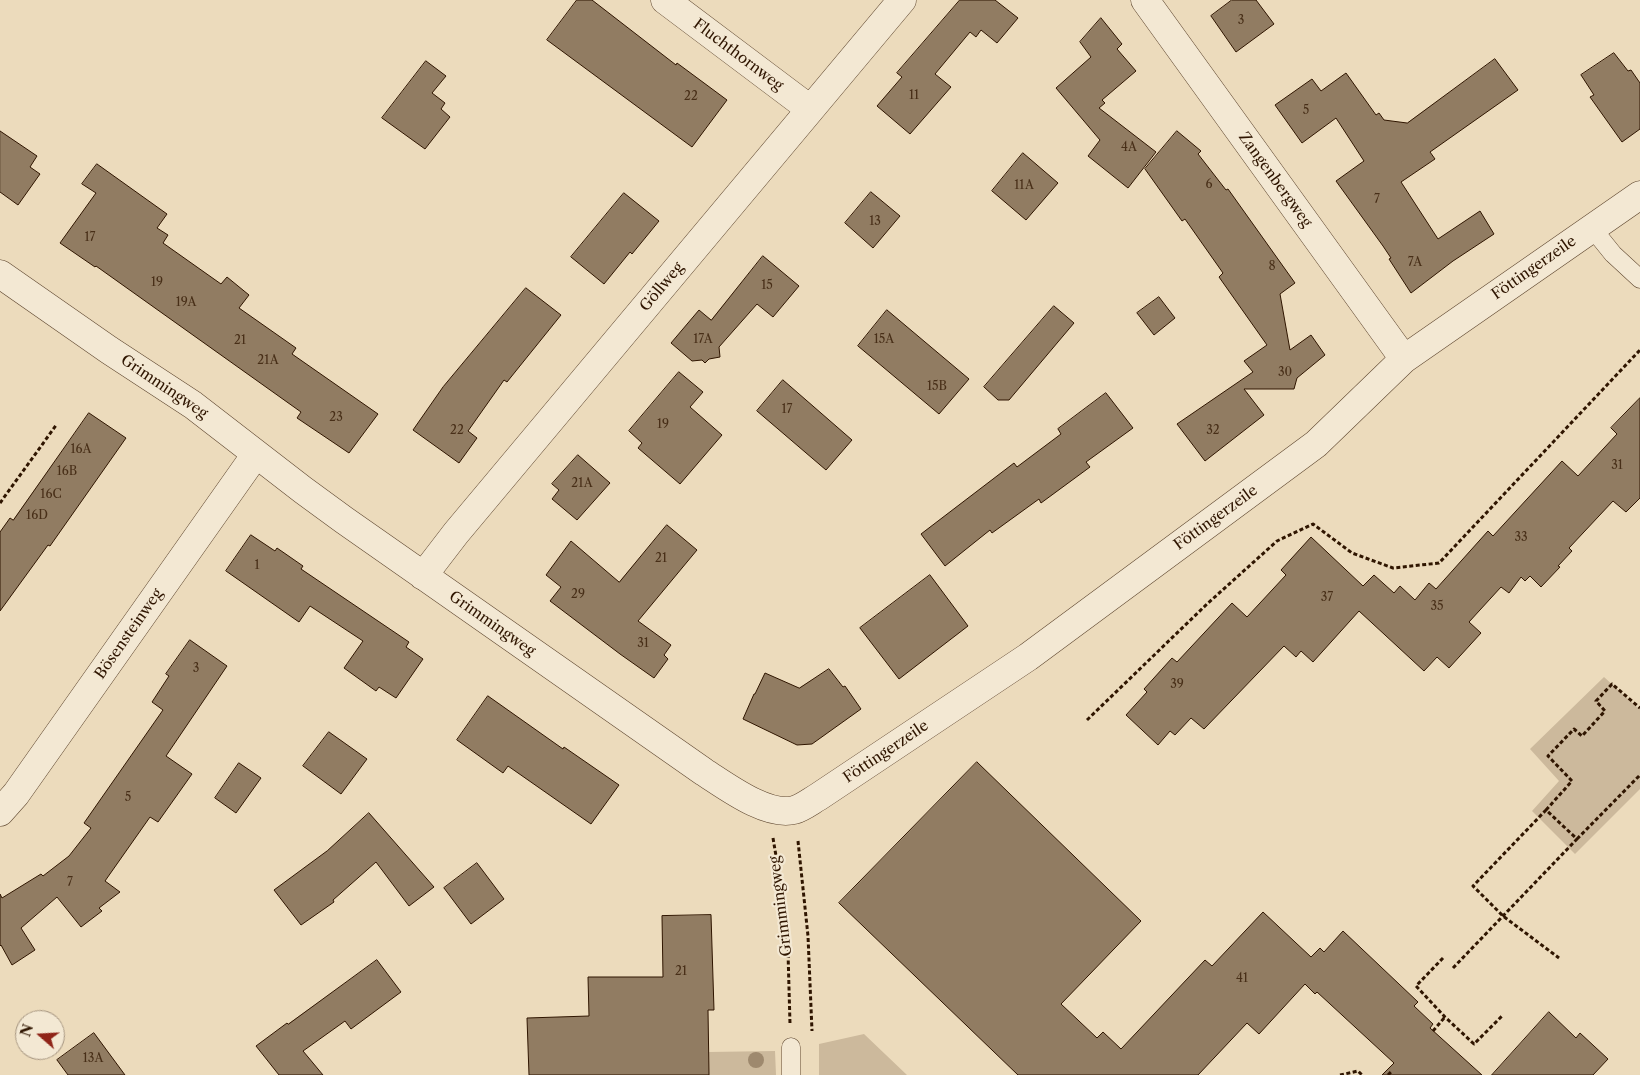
<!DOCTYPE html>
<meta charset="utf-8">
<style>
body{margin:0}
#map{position:relative;width:1640px;height:1075px;overflow:hidden;background:#ecdbbc;font-family:"Libre Caslon Text",serif}
canvas{display:block}
.north{position:absolute;left:15px;top:1010px;width:50px;height:50px;box-sizing:border-box;background:#f3e8d3;border:1px solid #a5947f;border-radius:50%;rotate:289deg;font-size:14px;font-weight:700;line-height:20px;text-align:center;color:#2f1500}
.north::after{content:'';display:block;margin:auto;width:18px;height:22px;background:#8f2418;clip-path:polygon(50% 0,100% 100%,50% 72%,0 100%)}
</style>
<div id="map">
<canvas width="1640" height="1075"></canvas>
<div class="north">N</div>
</div>
<script>
const ctx = document.querySelector('canvas').getContext('2d');
ctx.lineJoin = 'round';
function fillPath(path, color) {
  ctx.fillStyle = color;
  ctx.fill(path, 'evenodd');
}
function stroke(path, color, width, dash) {
  ctx.strokeStyle = color;
  ctx.lineWidth = width;
  ctx.lineCap = dash ? 'butt' : 'round';
  ctx.setLineDash(dash || []);
  ctx.stroke(path);
}
function label(font, color, halo, rows, align = 'center') {
  ctx.font = font + ' "Libre Caslon Text",serif';
  ctx.lineWidth = 4.5;
  ctx.setLineDash([]);
  ctx.textBaseline = 'middle';
  ctx.strokeStyle = halo;
  ctx.fillStyle = color;
  for (const [text, x, y, turn = 0] of rows) {
    ctx.save();
    ctx.translate(x, y);
    ctx.rotate((+turn || 0) * Math.PI / 180);
    ctx.textAlign = isNaN(turn) ? turn : align;
    if (halo) ctx.strokeText(text, 0, 0);
    ctx.fillText(text, 0, 0);
    ctx.restore();
  }
}
fillPath(new Path2D(`
 M1604,677l34,31h2v81l-65,65 -43,-43 27,-30 -29,-32z
 M864,1034l43,41h-88v-31z
 M775,1051l1,24h-67v-23z`), '#ccb99c');
const building = new Path2D(`
 M577,0h15l84,65 1,-2 50,37 -35,47 -145,-107z
 M960,0h35l23,18 -21,25 -16,-13 -5,7 -6,-5 -35,42 16,13 -41,47 -33,-28 25,-29 -5,-4z
 M1232,0h24l18,24 -38,28 -25,-36z
 M1101,18l21,26 -5,5 19,22 -34,29 3,3 -6,5 57,44 -28,36 -40,-32 12,-16 -44,-52 35,-31 -11,-15z
 M1614,53l14,18 3,-1 9,13v46l-18,13 -32,-45 4,-2 -13,-20z
 M1495,59l23,31 -88,62 5,7 -34,23 37,57 42,-28 14,23 -41,27 -42,32 -22,-34 2,-1 -8,-12 -47,-65 28,-20 -28,-43 -34,25 -27,-38 37,-26 9,12 25,-18 30,42 3,-2 5,7 23,3z
 M426,61l20,15 -14,17 13,10 -4,6 9,8 -25,32 -43,-31z
 M0,131l37,25 -7,11 10,7 -22,31 -18,-13z
 M1177,131l24,20 -3,3 28,36 2,-1 67,94 -15,11 10,56 21,-15 14,20 -28,23 -3,11h-50l20,26 -59,46 -28,-37 76,-52 -9,-11 23,-16 -48,-68 4,-4 -38,-54 -3,2 -37,-52z
 M1023,153l35,30 -32,37 -34,-29z
 M97,164l70,50 -10,14 11,7 -5,8 58,41 6,-7 22,18 -10,13 57,40 -4,6 86,60 -29,39 -52,-35 4,-6 -205,-146 -1,1 -35,-24 36,-50 -14,-9z
 M871,192l29,24 -27,32 -28,-25z
 M624,193l35,28 -27,33 -2,-2 -26,32 -33,-27z
 M763,256l36,30 -26,31 -16,-13 -38,43 1,10 -11,2 -4,4 -3,-3 -10,1 -21,-18 28,-33 12,10z
 M526,288l35,27 -54,67 -3,-2 -36,51 9,7 -18,25 -46,-33 30,-43z
 M1159,297l16,21 -21,17 -17,-22z
 M1054,306l20,17 -65,77h-11l-14,-13z
 M887,310l82,69 -30,35 -81,-68z
 M679,372l24,20 -13,15 32,28 -42,49 -42,-36 4,-5 -13,-12z
 M783,380l69,60 -26,30 -69,-59z
 M1106,393l27,35 -47,34 4,5 -49,36 -2,-4 -47,34 -2,-3 -45,36 -24,-32 93,-71 3,4 44,-33 -3,-5z
 M1640,398v100l-14,14 -13,-11 -44,47 3,3 -14,15 2,1 -19,20 -11,-11 -5,5 -4,-4 -12,16 -8,-6 -32,35 12,11 -32,35 -12,-11 -13,14 -65,-60 -46,51 -12,-11 -5,6 -12,-11 -80,83 -13,-11 -16,17 -5,-4 -12,14 -32,-30 21,-23 -3,-3 28,-31 5,4 55,-59 15,14 39,-42 -5,-5 30,-33 52,49 11,-11 20,18 6,-7 15,14 14,-17 7,6 52,-58 5,5 69,-75 16,15 39,-42 -6,-6z
 M89,413l37,25 -76,108 -2,-1 -48,66v-79l10,-14 3,2z
 M578,455l32,28 -33,37 -25,-21 7,-9 -7,-6z
 M667,525l30,25 -59,71 33,24 -7,10 4,4 -14,19 -34,-24 -70,-53 11,-14 -15,-12 25,-34 48,41z
 M251,535l24,16 2,-3 26,18 -2,3 108,73 -3,5 17,12 -27,39 -17,-11 -3,4 -32,-23 19,-27 -53,-35 -11,16 -73,-51z
 M930,575l38,51 -69,53 -39,-51z
 M190,640l37,26 -61,90 26,18 -34,48 -8,-5 -45,64 15,11 -21,16 3,3 -21,16 -24,-30 -36,31 14,22 -23,15 -11,-20 -1,1v-52l2,4 39,-24 2,2 26,-20 22,-28 -7,-5 79,-113 -11,-8 17,-26 -3,-2z
 M829,669l14,18 2,-1 16,23 -49,35 -15,1 -54,-26 11,-25h1l10,-21 34,15z
 M488,696l75,53 1,-2 55,38 -28,39 -83,-58 -5,7 -46,-33z
 M329,732l38,27 -26,35 -38,-28z
 M977,762l164,159 -80,83 36,34 6,-6 18,17 84,-89 7,6 51,-54 48,45 9,-9 4,4 19,-21 75,71 -4,4 19,18 -3,4 52,47h-100l12,-12 -77,-71 -2,2 -10,-10 -46,50 -12,-11 -49,52h-180l-179,-172z
 M239,763l22,15 -25,35 -21,-15z
 M369,813l65,74 -25,19 -33,-44 -43,38 1,2 -33,23 -27,-35 53,-39z
 M477,863l27,36 -33,25 -27,-36z
 M711,915l3,95h-6l1,65h-180l-2,-57 62,-2 -1,-39h75l-1,-61z
 M377,960l24,32 -50,37 -6,-8 -42,30 20,24h-44l-23,-29 31,-23 1,1z
 M1549,1012l27,26 4,-5 28,26 -15,16h-101z
 M94,1033l31,42h-57l-11,-15z`);
fillPath(building, '#917c62');
stroke(building, '#2f1500', 1);
const service = new Path2D(`
 M1592,228l21,26 27,25
 M791,1047v28`);
const minor = new Path2D(`
 M665,0l145,109
 M1145,0l259,359
 M0,274l109,76 84,55 110,85 41,30 360,252c22,14 63,45 90,38 8,-2 17,-9 24,-13l210,-140 288,-213 88,-85 236,-164
 M423,576l33,-43 446,-533
 M0,812l16,-18 240,-340`);
stroke(service, '#5e462f', 19);
stroke(minor, '#5e462f', 29);
stroke(new Path2D(`
 M0,503l57,-79
 M1087,720l120,-116 70,-63 36,-17 39,29 41,15 46,-5 201,-213
 M1546,810l26,-29 -24,-25 26,-27 8,7 23,-25 -9,-10 16,-17 28,24
 M773,838l5,30 10,84 2,72
 M1577,839l63,-64
 M798,841l10,95 4,95
 M1443,958l-27,28 29,31 29,27 29,-29
 M1453,968l124,-129 -31,-29 -73,76 30,30 56,42
 M1433,1031l12,-14
 M1340,1075l18,-4 4,4
 M1388,1075l3,-3`), '#2f1500', 3, [4, 2.5]);
stroke(service, '#f3e8d3', 18);
stroke(minor, '#f3e8d3', 28);
ctx.fillStyle = '#9e896e';
for (const [x, y] of [
 [756,1060]
]) {
  ctx.beginPath();
  ctx.arc(x, y, 8, 0, 2 * Math.PI);
  ctx.fill();
}
label('12px', '#482f18', null, [
 ["3",1241,21],
 ["11",914,96],
 ["22",691,97],
 ["5",1306,111],
 ["4A",1129,148],
 ["6",1209,185],
 ["11A",1024,186],
 ["7",1377,200],
 ["13",875,222],
 ["17",90,238],
 ["7A",1415,263],
 ["8",1272,267],
 ["19",157,283],
 ["15",767,286],
 ["19A",186,303],
 ["17A",703,340],
 ["15A",884,340],
 ["21",240,341],
 ["21A",268,361],
 ["30",1285,373],
 ["15B",937,387],
 ["17",787,410],
 ["23",336,418],
 ["19",663,425],
 ["22",457,431],
 ["32",1213,431],
 ["16A",81,450],
 ["31",1617,466],
 ["16B",67,472],
 ["21A",582,484],
 ["16C",51,495],
 ["16D",37,516],
 ["33",1521,538],
 ["21",661,559],
 ["1",257,566],
 ["29",578,595],
 ["37",1327,598],
 ["35",1437,607],
 ["31",643,644],
 ["3",196,669],
 ["39",1177,685],
 ["5",128,798],
 ["7",70,883],
 ["21",681,972],
 ["41",1242,979],
 ["13A",93,1059]
]);
label('15px', '#2f1500', '#f3e8d3', [
 ["Fluchthornweg",738,55,37],
 ["Zangenbergweg",1275,180,54],
 ["Föttingerzeile",1534,268,-35],
 ["Göllweg",662,287,-50],
 ["Grimmingweg",164,387,34],
 ["Föttingerzeile",1216,518,-36],
 ["Grimmingweg",492,624,35],
 ["Bösensteinweg",129,634,-55],
 ["Föttingerzeile",886,752,-34],
 ["Grimmingweg",781,906,-97]
]);
</script>
